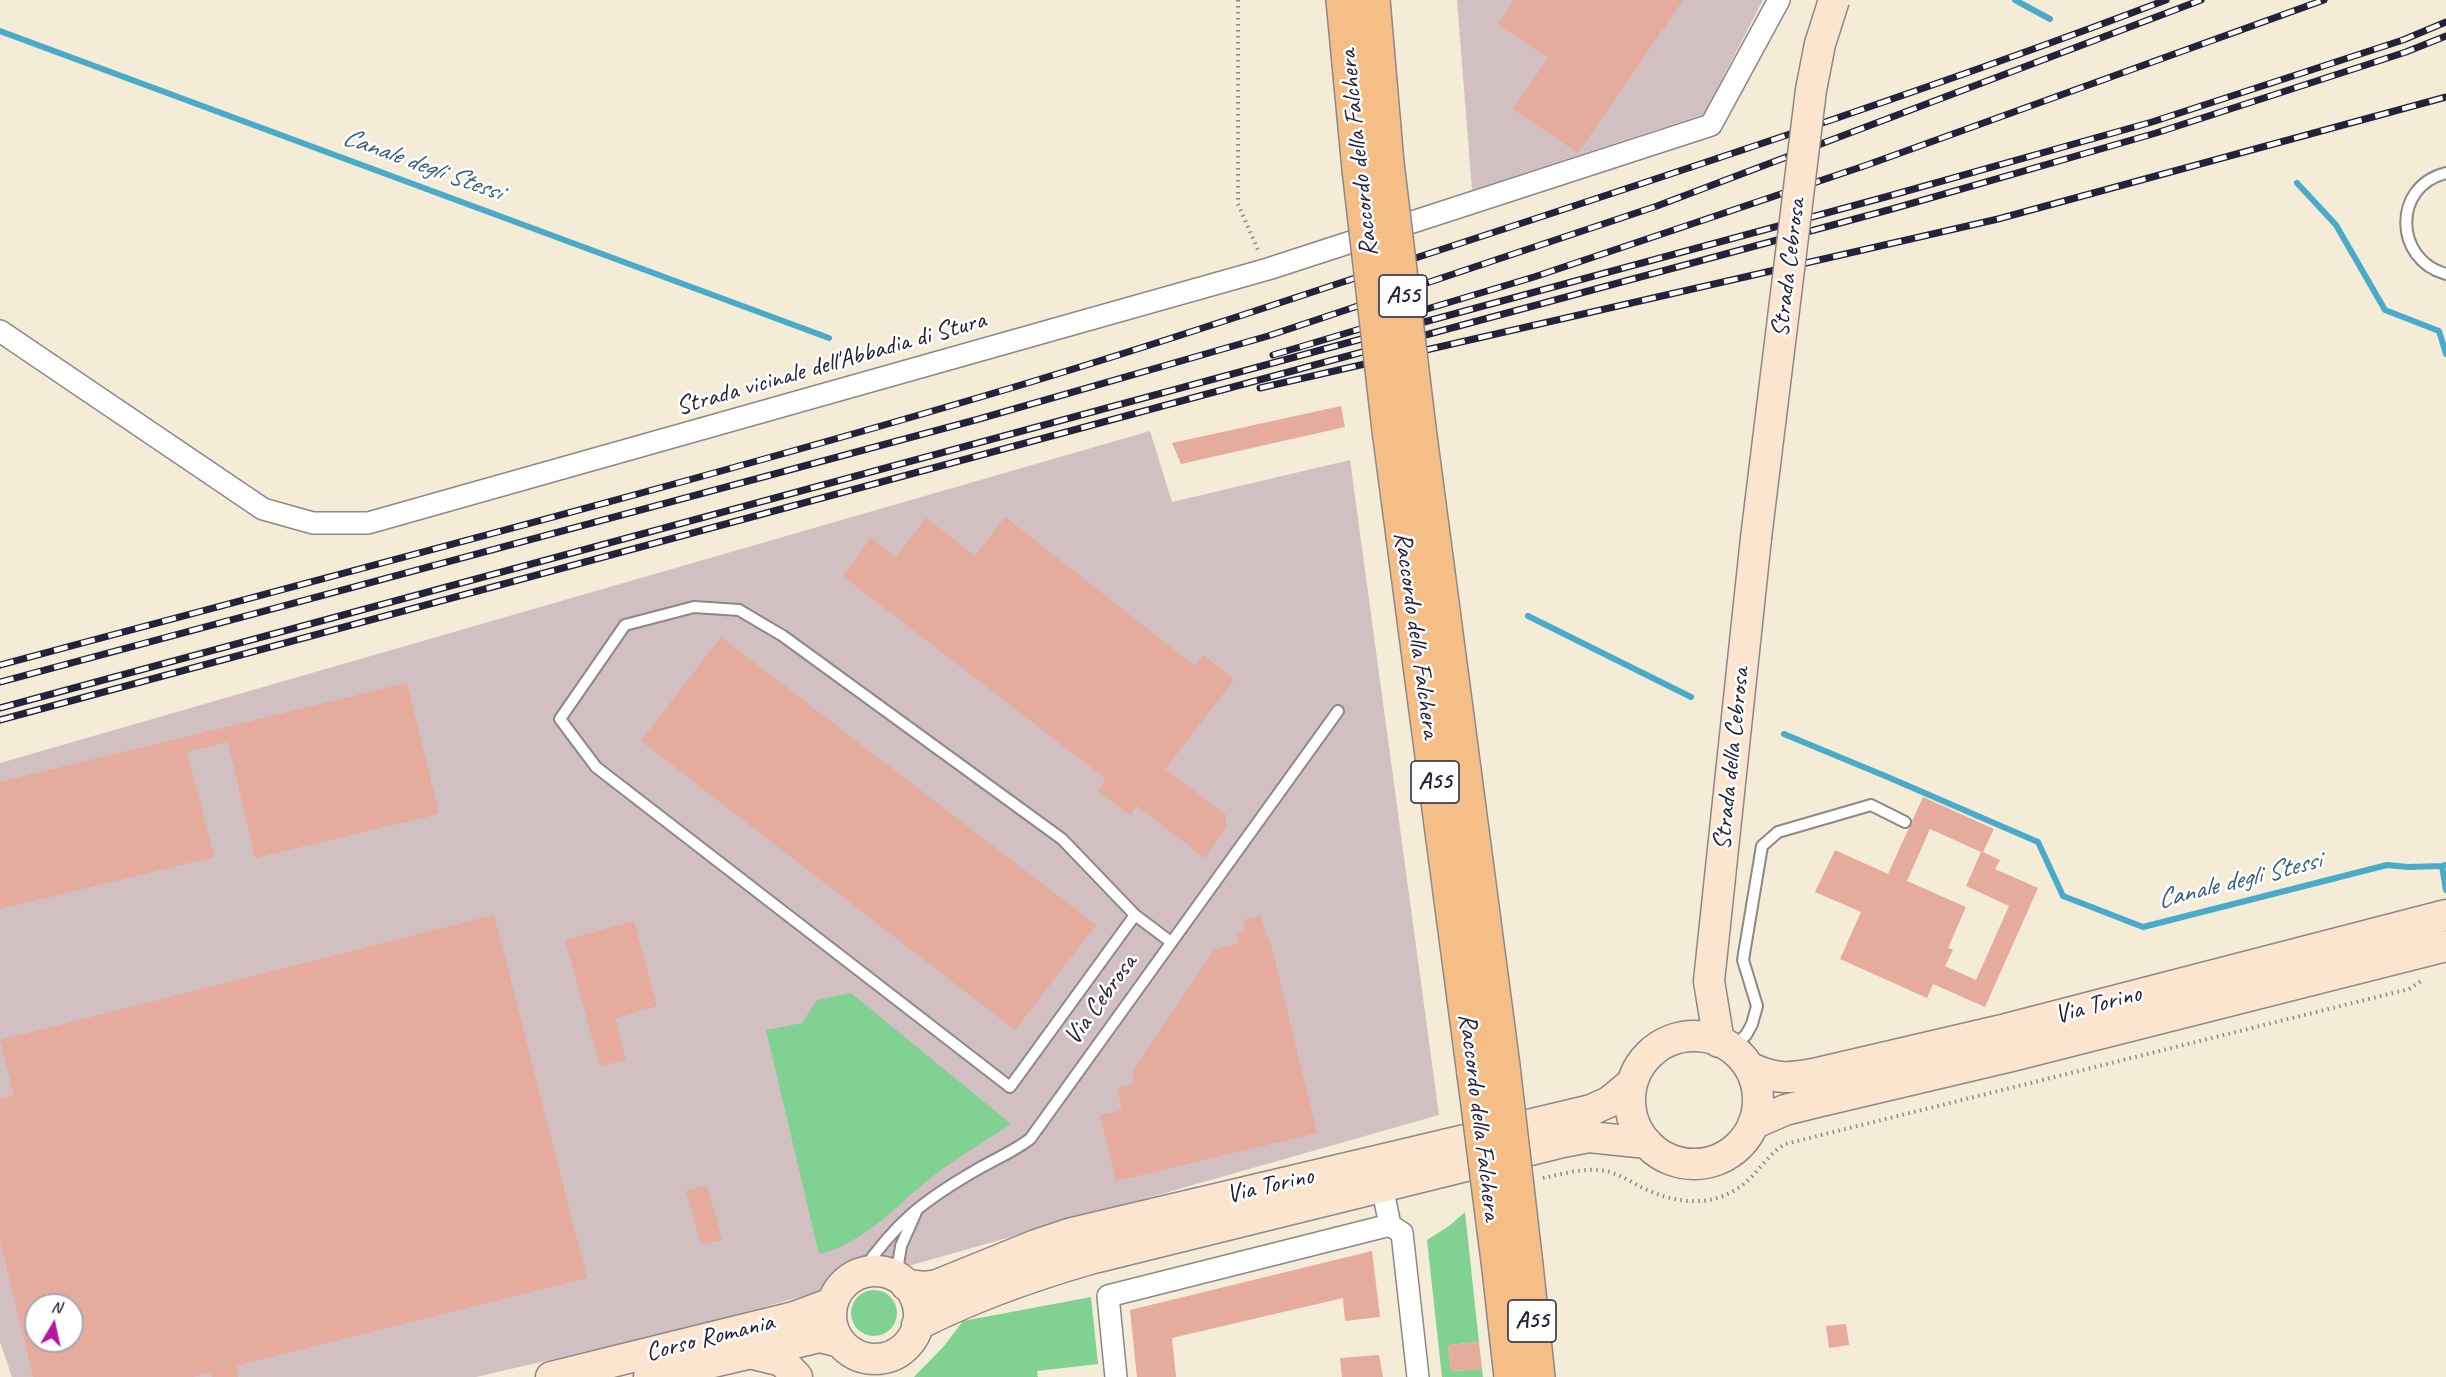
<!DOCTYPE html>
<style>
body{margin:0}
#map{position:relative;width:2446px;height:1377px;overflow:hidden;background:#f5ecd7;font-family:Caveat,sans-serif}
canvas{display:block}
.north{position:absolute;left:24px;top:1293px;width:60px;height:60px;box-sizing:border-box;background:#fff;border:2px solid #a7a7b1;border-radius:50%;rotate:9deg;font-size:16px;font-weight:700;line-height:24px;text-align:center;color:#22223b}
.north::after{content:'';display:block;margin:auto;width:21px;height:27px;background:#b5179e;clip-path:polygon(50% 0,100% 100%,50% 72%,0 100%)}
</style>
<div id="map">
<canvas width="2446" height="1377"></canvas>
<div class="north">N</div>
</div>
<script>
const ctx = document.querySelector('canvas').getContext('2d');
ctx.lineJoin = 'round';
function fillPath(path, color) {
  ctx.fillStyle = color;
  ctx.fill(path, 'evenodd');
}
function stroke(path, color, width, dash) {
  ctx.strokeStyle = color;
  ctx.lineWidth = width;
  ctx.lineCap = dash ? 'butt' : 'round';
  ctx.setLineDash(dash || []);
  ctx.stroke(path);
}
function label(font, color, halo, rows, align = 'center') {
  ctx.font = font + ' Caveat,sans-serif';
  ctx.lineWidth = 5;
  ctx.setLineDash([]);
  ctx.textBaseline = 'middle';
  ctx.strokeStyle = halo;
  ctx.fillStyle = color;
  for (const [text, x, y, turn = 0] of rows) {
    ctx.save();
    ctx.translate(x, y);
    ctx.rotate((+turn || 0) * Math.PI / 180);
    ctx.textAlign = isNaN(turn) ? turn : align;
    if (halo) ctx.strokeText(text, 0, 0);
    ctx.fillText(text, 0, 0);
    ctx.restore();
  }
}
fillPath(new Path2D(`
 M1457,0h306l-59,114 -232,76z
 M1150,431l22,71 178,-42 89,655 -738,210 -225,52h-464l-12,-35v-579zM36,1305h36v36h-36z`), '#d2bfc1');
fillPath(new Path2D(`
 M851,993l160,131c-26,17 -53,33 -78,52 -35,28 -69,68 -114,78l-53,-224 36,-7 15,-23z
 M1465,1212l14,130 -31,3 3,26 31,-2 1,8h-41l-15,-137 22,-14z
 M851 1313a23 23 0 1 1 46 0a23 23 0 1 1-46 0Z
 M1091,1297l7,67 -61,7 1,6h-124l30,-31 19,-25z`), '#81d192');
stroke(new Path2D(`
 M2015,0l35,19
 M0,31l829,307
 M2297,183l39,42 49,85 54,21 7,23
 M1528,616l163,81
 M1784,734l106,44 148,64 25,54 80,31 244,-62 21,2 34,-1
 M2445,865l-3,1 4,24`), '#4aaac9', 6);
fillPath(new Path2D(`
 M1514,0h169l-105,153 -65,-44 35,-51 -50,-34z
 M1341,406l4,21 -164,37 -9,-21z
 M1005,517l190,149 9,-11 30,25 -69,89 61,46v12l-21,31 -68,-52 -7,9 -32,-24 8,-12 -263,-203 28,-38 25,19 30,-39 49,38z
 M721,637l375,288 -81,105 -374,-289z
 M407,683l32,131 -184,44 -27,-116 -41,10 27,105 -214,52v-127z
 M1923,797l71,32 -11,23 17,8 -5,9 43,19 -53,119 -52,-23 -6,14 -87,-39 21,-47 -46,-20 20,-42 53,24zM1930,829l51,23 -15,34 43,20 -33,74 -31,-14 8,-16 -5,-2 18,-41 -59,-26z
 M494,915l93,363 -352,88 3,11h-26l-1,-5 -18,5h-160l-33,-137v-141l14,-4 -14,-55zM36,1305h36v36h-36z
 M1261,916l5,21 3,-1 48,197 -201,48 -16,-66 22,-5 -5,-22 18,-5 -3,-11 82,-122 25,-7 -3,-10 9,-3 -2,-10z
 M634,921l23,85 -42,12 11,42 -26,6 -35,-126z
 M707,1185l15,55 -21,5 -15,-54z
 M1372,1251l8,66 -35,4 -2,-23 -171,40 4,39h-39l-7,-67z
 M1846,1324l3,21 -20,3 -3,-22z
 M1479,1342l3,27 -31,2 -3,-26z
 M1379,1355l4,22h-41l-2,-19z`), '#e5ab9c');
const service = new Path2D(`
 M2446,173c-54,13 -52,87 0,101
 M1135,915l-125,172 -414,-320 -36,-48 65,-94 69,-18 45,3 44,26 279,203 73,76 36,27
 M1732,1048l14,-13 6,-11 5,-18 -14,-46 19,-114 16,-14 93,-27 34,17
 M861,1273c35,-51 63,-73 117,-104 19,-11 33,-16 52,-30l308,-428
 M896,1277l5,-31 15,-34`);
const minor = new Path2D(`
 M0,331l263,178 50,14h55l900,-254 443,-144 68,-125
 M1382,1186l8,39 12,8 16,144
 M1116,1377l-8,-81 282,-71`);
const secondary = new Path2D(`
 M1630 1100a64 64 0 1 1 128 0a64 64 0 1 1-128 0Z
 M1719,1042l-10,-61 47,-443
 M1749,1067c23,12 40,12 64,7l193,-45 440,-114
 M1753,1124l32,-14 28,-7 199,-47 434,-110
 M831 1315a44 44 0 1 1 88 0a44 44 0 1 1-88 0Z
 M906,1285l19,2 12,-2 99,-40 36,-12 519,-123 18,-8 23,-19
 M917,1325c55,-28 114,-49 173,-66l473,-117 26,-5 58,6
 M749,1353l33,8 15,16
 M551,1377l243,-60 38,-14
 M649,1377l171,-40 20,5`);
const motorway = new Path2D(`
 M1343,0l16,169
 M1373,0l14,163
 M1419,428l84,638
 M1389,430l85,644
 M1526,1265l12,112
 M1499,1269l12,108`);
stroke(service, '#8c8789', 14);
stroke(minor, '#8c8789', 24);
stroke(secondary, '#8c8789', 33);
stroke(motorway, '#8c8789', 36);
stroke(new Path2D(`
 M1238,0v204l21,48
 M1543,1178c20,-4 42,-11 63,-7 13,3 25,11 37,17 29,14 63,20 92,2 21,-12 30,-34 50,-46l624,-155 15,-10`), '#8c8789', 4, [1.5, 4.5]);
stroke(service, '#fff', 10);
stroke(minor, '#fff', 21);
stroke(secondary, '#fbe5cf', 30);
stroke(motorway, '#f6be87', 33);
const rail = new Path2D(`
 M1273,355l261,-78 333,-112 457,-165
 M1260,388l738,-169 448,-122
 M0,665c323,-87 646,-170 967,-264 182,-53 362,-115 543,-174 219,-72 440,-145 656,-227
 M0,682l979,-263 289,-83 389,-130 544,-206
 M0,708l1889,-512 263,-74 251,-82 43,-18
 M0,720l1892,-511 264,-76 250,-81 40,-16`);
stroke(rail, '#22223b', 7);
stroke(rail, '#fff', 4.5, [14]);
const secondaryBridge = new Path2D(`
 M1756,538l55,-448 9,-46 14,-44`);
const motorwayBridge = new Path2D(`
 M1387,163l32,265
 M1359,169l30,261
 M1503,1066l23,199
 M1474,1074l25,195`);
stroke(secondaryBridge, '#8c8789', 33, []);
stroke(motorwayBridge, '#8c8789', 36, []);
stroke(secondaryBridge, '#fbe5cf', 30);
stroke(motorwayBridge, '#f6be87', 33);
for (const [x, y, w] of [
 [1403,296,48],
 [1435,782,48],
 [1532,1321,48]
]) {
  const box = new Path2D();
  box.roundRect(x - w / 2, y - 21, w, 42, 4.5);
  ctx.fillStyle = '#fff';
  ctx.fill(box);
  stroke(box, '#22223b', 1.5);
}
label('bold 24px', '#22223b', null, [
 ["A55",1403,296],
 ["A55",1435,782],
 ["A55",1532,1321]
]);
label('26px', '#22223b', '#fff', [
 ["Raccordo della Falchera",1359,153,-96],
 ["Strada Cebrosa",1789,268,-83],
 ["Strada vicinale dell'Abbadia di Stura",831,364,-16],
 ["Raccordo della Falchera",1416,635,82],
 ["Strada della Cebrosa",1732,759,-84],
 ["Via Cebrosa",1101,1000,-54],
 ["Via Torino",2098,1005,-15],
 ["Raccordo della Falchera",1479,1117,83],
 ["Via Torino",1270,1186,-13],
 ["Corso Romania",710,1338,-14]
]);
label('italic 27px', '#345f7b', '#fff', [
 ["Canale degli Stessi",422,165,20],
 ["Canale degli Stessi",2239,881,-14]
]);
</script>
